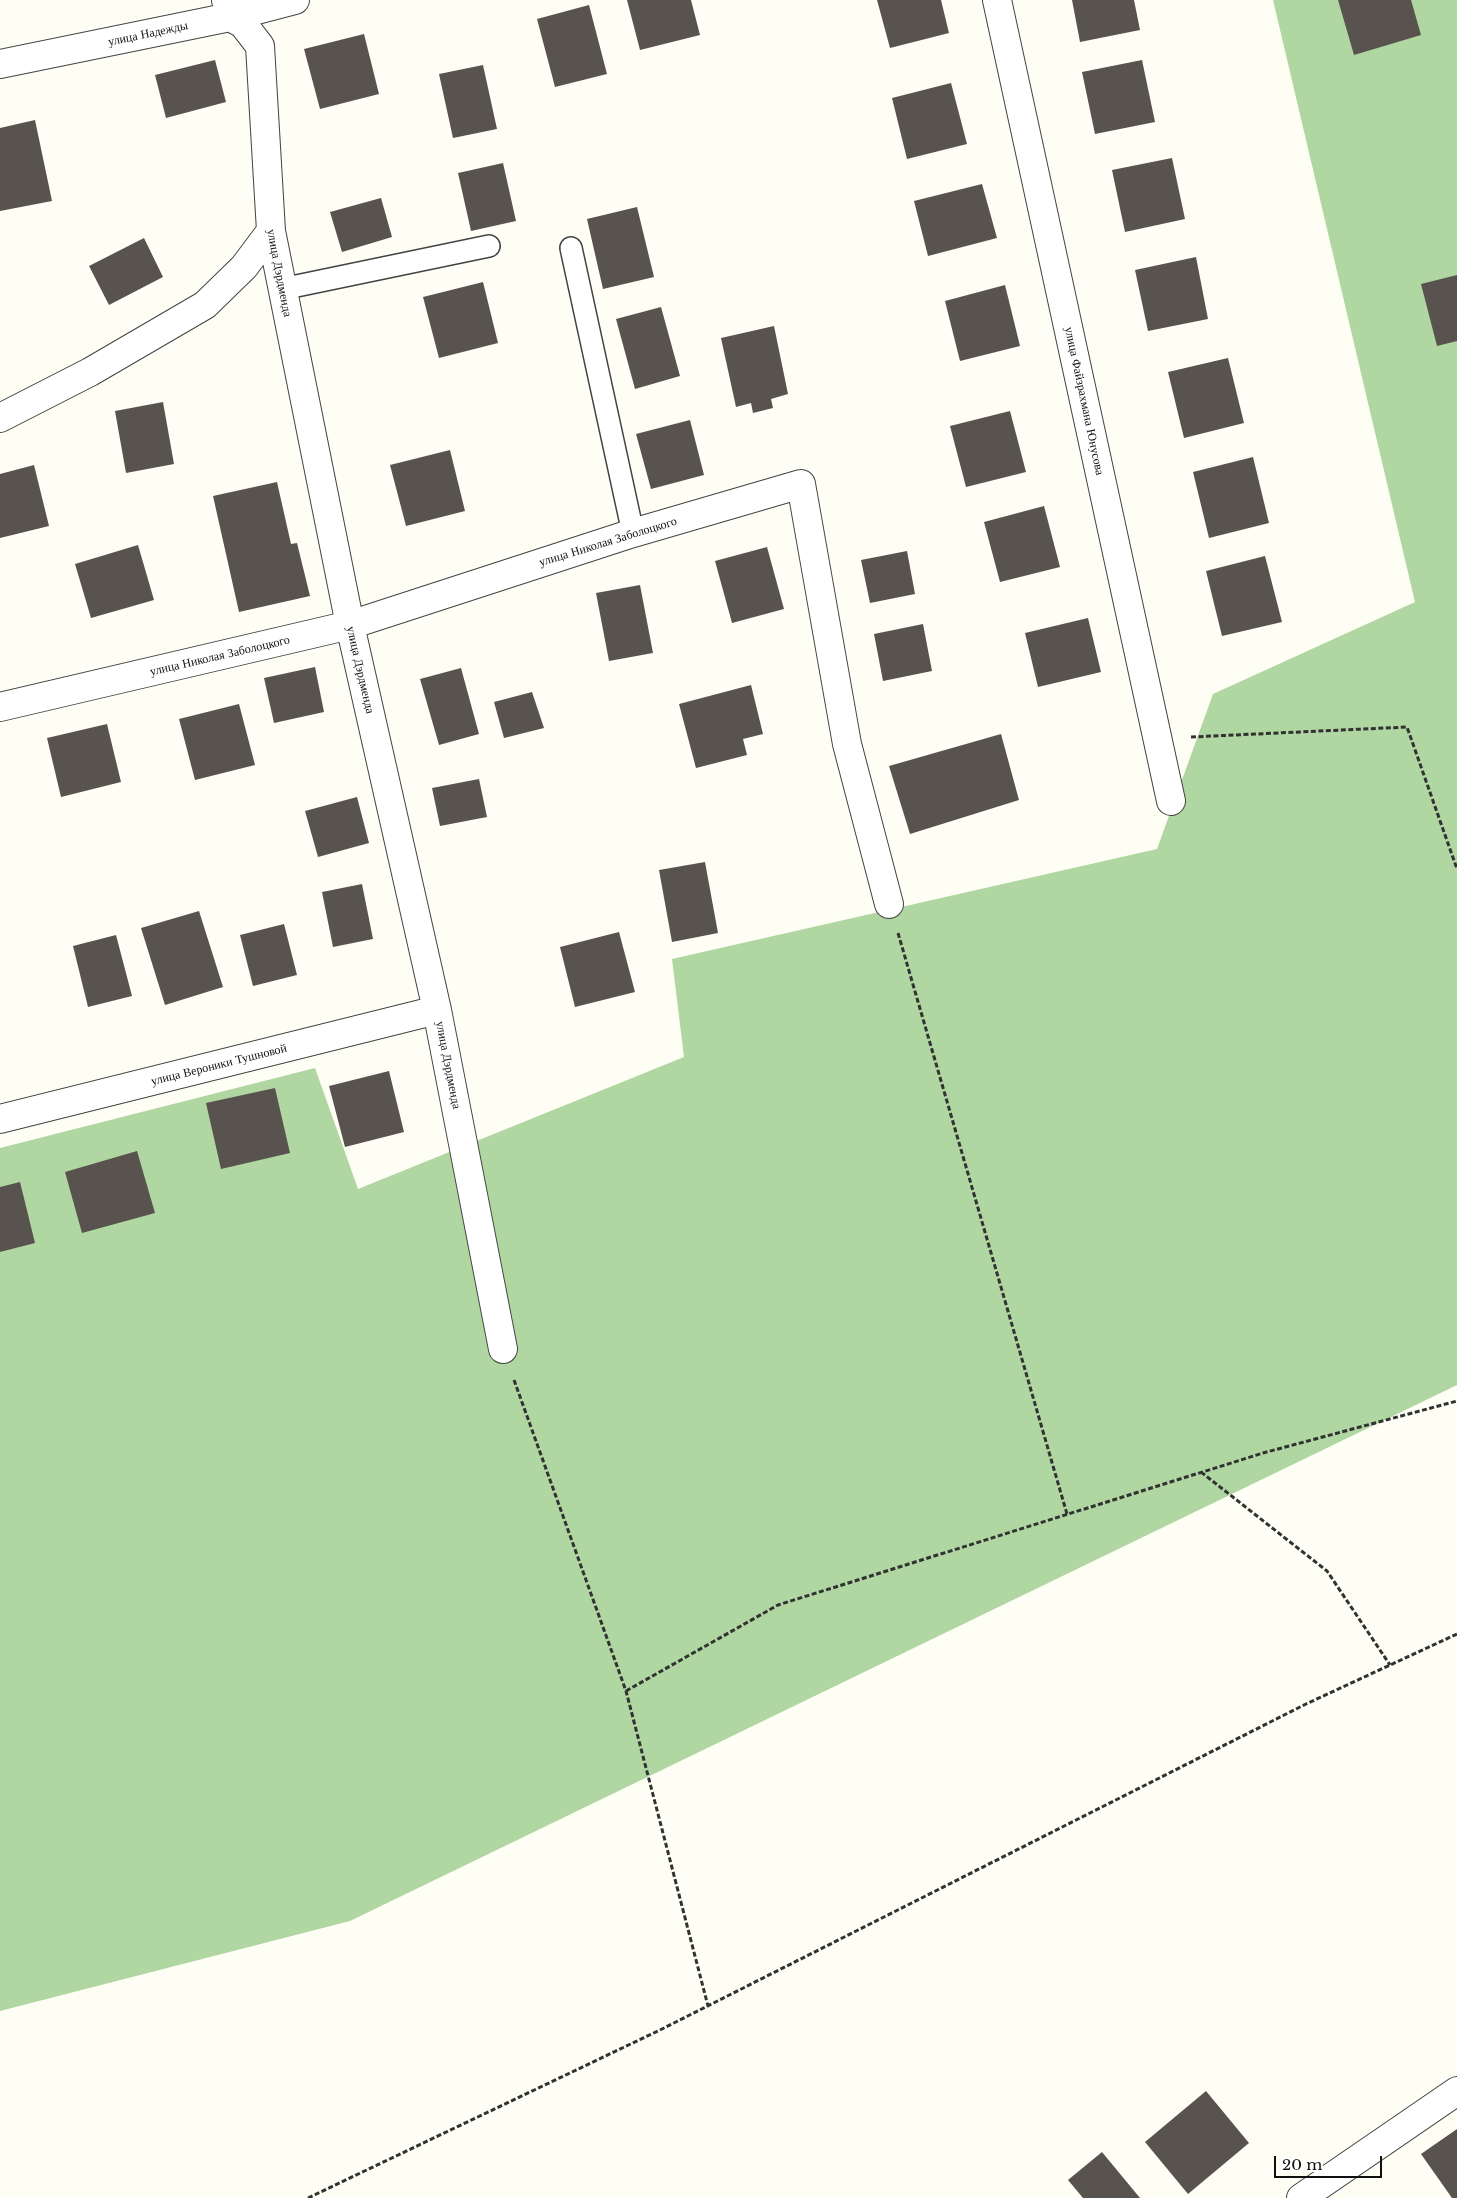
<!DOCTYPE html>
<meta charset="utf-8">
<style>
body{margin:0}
#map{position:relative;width:1457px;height:2198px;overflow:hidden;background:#fefef5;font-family:"Libre Baskerville",serif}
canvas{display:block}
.scale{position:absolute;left:1274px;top:2156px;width:108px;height:22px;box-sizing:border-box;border:2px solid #101010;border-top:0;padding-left:6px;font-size:15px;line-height:18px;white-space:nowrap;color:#101010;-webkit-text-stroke:4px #fff;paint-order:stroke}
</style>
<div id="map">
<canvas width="1457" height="2198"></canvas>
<div class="scale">20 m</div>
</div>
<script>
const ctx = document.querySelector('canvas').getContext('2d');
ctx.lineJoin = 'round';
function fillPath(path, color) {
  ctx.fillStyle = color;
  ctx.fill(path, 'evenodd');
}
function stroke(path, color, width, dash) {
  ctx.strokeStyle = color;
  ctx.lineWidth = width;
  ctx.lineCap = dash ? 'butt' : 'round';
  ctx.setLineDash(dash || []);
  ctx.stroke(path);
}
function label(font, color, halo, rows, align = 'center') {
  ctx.font = font + ' "Libre Baskerville",serif';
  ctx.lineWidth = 5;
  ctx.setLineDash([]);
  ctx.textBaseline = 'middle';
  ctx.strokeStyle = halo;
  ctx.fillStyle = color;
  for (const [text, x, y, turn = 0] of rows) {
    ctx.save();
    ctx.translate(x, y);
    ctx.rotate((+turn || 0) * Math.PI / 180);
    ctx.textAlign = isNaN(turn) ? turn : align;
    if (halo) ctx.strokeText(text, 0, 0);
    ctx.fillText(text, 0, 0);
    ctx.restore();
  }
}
fillPath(new Path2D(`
 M1273,0h184v1385l-1107,536 -350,90v-863l315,-80 43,121 326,-132 -12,-98 485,-110 56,-155 202,-92z`), '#b0d6a1');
fillPath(new Path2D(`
 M627,0h64l9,35 -60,15z
 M877,0h64l8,33 -59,15z
 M1072,0h62l6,30 -60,12z
 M1338,0h73l10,35 -67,20z
 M589,5l18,69 -52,13 -18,-68z
 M364,34l15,60 -59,15 -16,-60z
 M215,60l11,42 -60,16 -11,-43z
 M1142,60l13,62 -60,12 -13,-62z
 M483,65l14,64 -44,9 -14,-64z
 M951,83l16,61 -60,15 -15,-61z
 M35,120l17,81 -52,10v-83z
 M1172,158l13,61 -60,13 -13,-62z
 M503,163l13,58 -45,10 -13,-58z
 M982,184l15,54 -69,18 -14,-55z
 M381,198l11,39 -50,15 -12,-40z
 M637,207l17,70 -51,12 -16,-70z
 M144,238l19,39 -54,28 -20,-39z
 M1196,257l12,62 -60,12 -13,-61z
 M1457,275v66l-20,5 -16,-62z
 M483,282l15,61 -59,15 -16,-61z
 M1005,285l15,61 -60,15 -15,-60z
 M661,307l19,69 -45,13 -19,-70z
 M774,326l14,68 -17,5 2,9 -20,5 -2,-10 -15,4 -15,-69z
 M1228,358l16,65 -60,15 -16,-66z
 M163,402l11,62 -48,9 -11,-62z
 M1010,411l16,61 -60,15 -16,-61z
 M690,420l14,55 -53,14 -15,-55z
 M450,450l15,61 -59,15 -16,-61z
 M1253,457l16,66 -60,15 -16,-66z
 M34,465l15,61 -49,12v-64z
 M277,482l14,62 6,-1 13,53 -71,16 -26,-116z
 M1044,506l16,61 -60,15 -16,-60z
 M138,545l16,55 -63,18 -16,-54z
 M767,547l17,62 -52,14 -17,-62z
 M907,551l8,43 -45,9 -9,-43z
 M1265,556l17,66 -60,14 -16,-65z
 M640,585l13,68 -44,8 -13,-68z
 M1088,618l13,54 -63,15 -13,-54z
 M923,624l9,47 -49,10 -9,-47z
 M315,667l9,45 -50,11 -10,-45z
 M461,668l18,66 -40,11 -19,-66z
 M751,685l12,49 -20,5 4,16 -51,13 -17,-64z
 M532,692l12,36 -40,10 -10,-36z
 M239,704l16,61 -60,15 -16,-61z
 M107,724l14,58 -60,15 -14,-59z
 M1001,734l18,66 -109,34 -21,-68z
 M479,779l8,38 -47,9 -8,-38z
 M357,797l12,46 -51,14 -13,-46z
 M705,862l13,71 -46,9 -13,-72z
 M362,884l11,55 -40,8 -11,-55z
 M199,911l24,76 -58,18 -24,-77z
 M284,924l13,51 -44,11 -13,-51z
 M619,932l16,60 -60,15 -15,-60z
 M116,935l16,61 -44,11 -15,-61z
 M389,1071l15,61 -59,15 -16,-61z
 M275,1088l15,65 -69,16 -15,-66z
 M137,1151l18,62 -73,20 -17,-61z
 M20,1182l15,61 -35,9v-65z
 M1206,2091l43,52 -61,51 -43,-52z
 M1457,2129v69h-5l-31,-44z
 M1102,2152l38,46h-57l-15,-18z`), '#58534e');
const lane = new Path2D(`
 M571,248l62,285
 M282,289l207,-43`);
const street = new Path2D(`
 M226,0l4,17 13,7 17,22 11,185 79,394 87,385 66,339
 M997,0l174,801
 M0,64l230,-47 65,-17
 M0,418l90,-46 115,-67 39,-38 27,-36
 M0,707l350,-82 283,-92 168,-49 46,260 42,160
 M0,1119l437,-109
 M1301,2198l156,-107`);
stroke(lane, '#434343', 24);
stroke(street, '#434343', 30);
stroke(new Path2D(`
 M1191,737l216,-10 50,142
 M898,933l169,581
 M514,1380l112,311 82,315
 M1201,1472l126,99 63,94
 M626,1691l152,-86 485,-152 194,-52
 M308,2198l352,-168 646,-326 151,-70`), '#323232', 3, [5, 2.5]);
stroke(lane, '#fff', 21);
stroke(street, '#fff', 28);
label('12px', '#101010', '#fff', [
 ["улица Надежды",148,34,-12],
 ["улица Дэрдменда",279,273,79],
 ["улица Файзрахмана Юнусова",1084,401,78],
 ["улица Николая Заболоцкого",608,542,-17],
 ["улица Николая Заболоцкого",220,656,-13],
 ["улица Дэрдменда",360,670,77],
 ["улица Вероники Тушновой",219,1065,-14],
 ["улица Дэрдменда",448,1065,79]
]);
</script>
